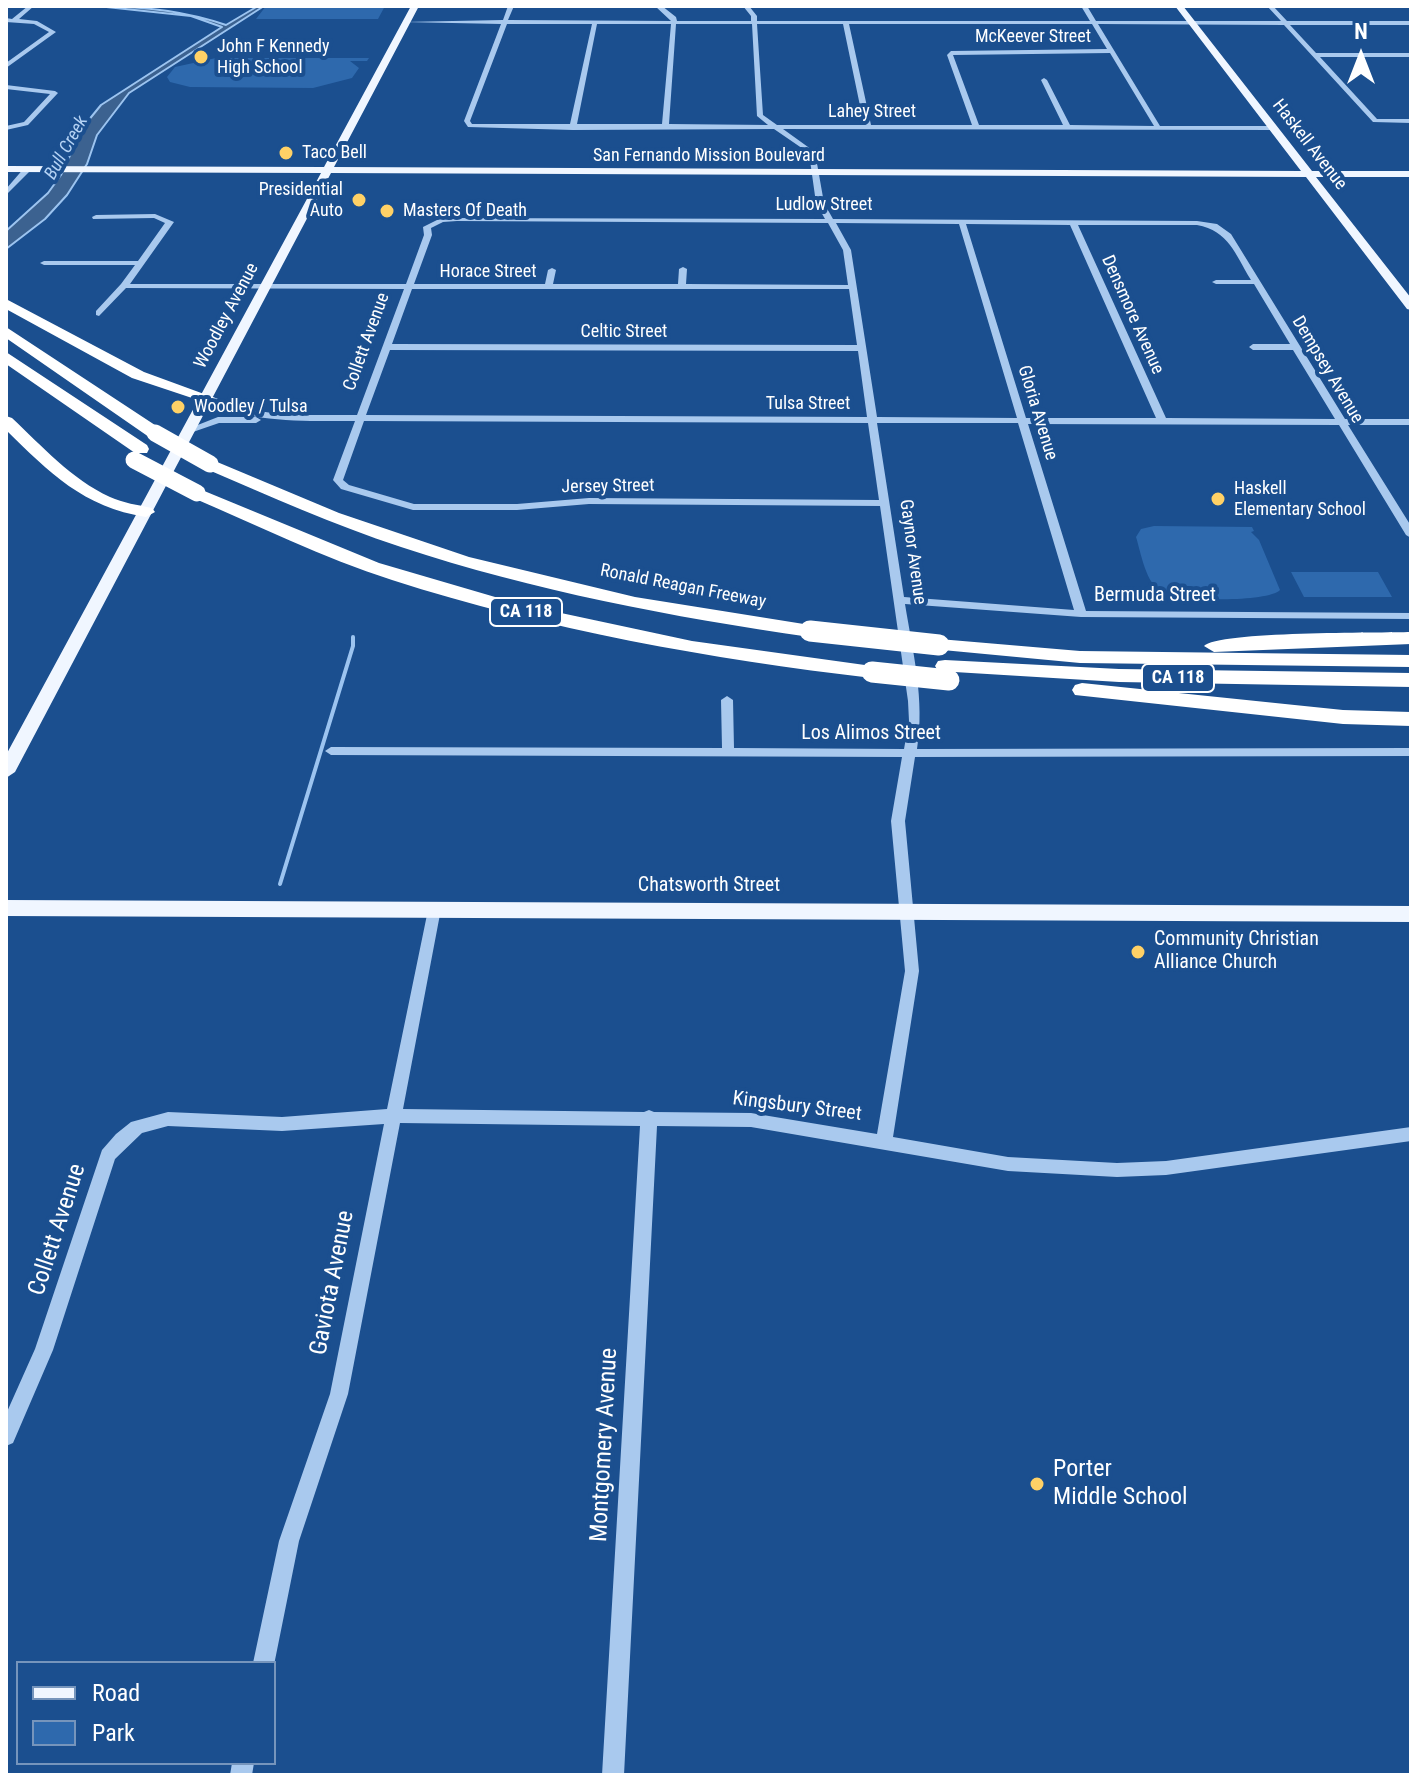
<!DOCTYPE html>
<style>
body{margin:0}
#map{position:relative;width:1417px;height:1781px;overflow:hidden;background:#1b4f8f;font-family:"Roboto Condensed",sans-serif}
canvas{display:block}
.frame{position:absolute;inset:0;border:8px solid #fff;pointer-events:none}
.legend{position:absolute;left:16px;top:1661px;width:260px;height:104px;box-sizing:border-box;background:#1b4f8f;border:2px solid #7695bc;margin:0;padding:10px 14px;list-style:none;font-size:24px;color:#fff}
.legend li{display:flex;align-items:center;gap:16px;height:40px}
.legend b{width:40px;border:2px solid #7695bc}
.north{position:absolute;left:1321px;top:16px;width:80px;height:80px;-webkit-text-stroke:6px #1b4f8f;paint-order:stroke;rotate:0deg;font-size:22px;font-weight:700;line-height:32px;text-align:center;color:#fff}
.north::after{content:'';display:block;margin:auto;width:28px;height:36px;background:#fff;clip-path:polygon(50% 0,100% 100%,50% 72%,0 100%)}
</style>
<div id="map">
<canvas width="1417" height="1781"></canvas>
<div class="frame"></div>
<ul class="legend">
<li><b style="height:10px;background:#f0f6ff"></b>Road</li>
<li><b style="height:22px;background:#2e69ad"></b>Park</li>
</ul>
<div class="north">N</div>
</div>
<script>
const ctx = document.querySelector('canvas').getContext('2d');
ctx.lineJoin = 'round';
function fillPath(path, color) {
  ctx.fillStyle = color;
  ctx.fill(path, 'evenodd');
}
function stroke(path, color, width, dash) {
  ctx.strokeStyle = color;
  ctx.lineWidth = width;
  ctx.lineCap = dash ? 'butt' : 'round';
  ctx.setLineDash(dash || []);
  ctx.stroke(path);
}
function label(font, color, halo, rows, align = 'center') {
  ctx.font = font + ' "Roboto Condensed",sans-serif';
  ctx.lineWidth = 8;
  ctx.setLineDash([]);
  ctx.textBaseline = 'middle';
  ctx.strokeStyle = halo;
  ctx.fillStyle = color;
  for (const [text, x, y, turn = 0] of rows) {
    ctx.save();
    ctx.translate(x, y);
    ctx.rotate((+turn || 0) * Math.PI / 180);
    ctx.textAlign = isNaN(turn) ? turn : align;
    if (halo) ctx.strokeText(text, 0, 0);
    ctx.fillText(text, 0, 0);
    ctx.restore();
  }
}
fillPath(new Path2D(`
 M266,6h119l-7,13h-122z
 M216,58h153l-2,3h-17l9,7 -7,10 -39,10 -123,-1 -20,-5 -3,-5 8,-10z
 M1154,526l98,1 2,4 -3,1 8,8 21,50c-13,13 -108,12 -122,-1 -13,-10 -17,-36 -22,-52l5,-8z
 M1291,572h87l14,25h-88z`), '#2e69ad');
const water = new Path2D(`
 M97,6c44,0 88,5 129,19l32,-19h6l-135,87 -32,42 -10,29 -20,31 -22,24 -39,30v-18l42,-38 13,-18 22,-48 18,-22 121,-78 -31,-11z`);
fillPath(water, '#3c6290');
stroke(water, '#9cc4f0', 2);
stroke(new Path2D(`
 M280,884l73,-238v-9`), '#9cc4f0', 4);
fillPath(new Path2D(`
 M28,6h6l-15,13 18,2 19,11 -50,36v-5l43,-31 -15,-8 -28,-2v-4l6,1z
 M508,6h6l-6,14 163,1 -16,-15h7l14,11 1,4h74v-5l-8,-10h6l8,10v5h333l-9,-15h6l9,15h185l-14,-15h6l14,15h124v4h-121l26,28h95v4h-91l57,62h34v4l-38,-1 -89,-97 -186,-1 62,102h113l3,2 -3,2 -490,-1 32,23 9,51 9,16 364,2 20,3 14,10 114,185h66v6h-63l63,101v12l-5,-3 -67,-110 -311,-1 58,187 325,2v6l-330,-2 -176,-13c8,49 20,96 12,145l494,-1v8l-496,1 -10,64 14,150 -26,166 115,20 109,6 49,-2 245,-34v14l-245,34 -49,2 -109,-6 -257,-44 -94,-1 -33,649h-22l38,-649 -240,-3 -52,271 -49,147 -25,124 -21,-2 26,-122 51,-147 54,-270 -102,7 -114,-5 -26,7 -27,26 -62,191 -40,93 -7,3v-32l29,-65 67,-199 14,-16 15,-12 37,-10 114,5 105,-8 42,-204h10l2,4 -38,200 241,3 5,-2 5,2 97,1 126,21 28,-163 -14,-150 11,-64 -571,-2 -6,-4 6,-4 391,1 -1,-48 6,-4 6,4 1,48 170,1 5,-28 -1,-20 -28,-195 -291,-2 -72,6h-104l-72,-21 -8,-9 22,-59c-47,0 -112,3 -153,-23l5,-3 40,14 37,6h73l47,-126 -278,-1 -27,28 -3,-1v-4l25,-27 14,-19h-91l-4,-2 4,-2h94l27,-38 -11,-5 -61,1 -1,-2 4,-2 59,-1 19,8 -44,62h276l18,-49 -1,-8 18,-9 384,1 -9,-16 -7,-50 -35,-24 -201,1 -105,-3 -4,-6 37,-97 -98,-2 100,-2zM507,24h85l-22,100h-98l-2,-3zM597,24h74l-9,100h-85zM676,24h76l5,92 11,9 -99,-1zM757,24h86l21,101h-87l-14,-10zM849,24h243l15,25 -156,2 -4,4 25,70h-101zM1110,53l44,73 -84,-1 -23,-45 -3,-2 -3,2 22,45h-84l-26,-70zM457,221l371,2 15,27 5,35 -162,-1 1,-15 -4,-2 -4,2 -1,15h-125l3,-14 -4,-2 -4,2 -3,14h-131l18,-49 -1,-7 12,-6zM836,223l123,1 58,194 -140,-1 -26,-167zM966,224l104,1 86,193h-130zM1078,225h119c32,6 38,29 54,55h-35l-4,2 4,2h38l36,60h-37l-4,3 4,3h40l42,69 -169,-1zM412,289h437l8,56 -465,-1zM390,350l468,1 9,66 -501,-2zM364,421l504,2 11,77 -290,-2 -72,6h-103l-65,-19 -6,-5zM877,423h141l56,187 -170,-13z
 M6,85l49,6 3,2 -30,32 -22,5v-4l18,-4 26,-28 -44,-5z
 M25,167l7,2 -26,26v-6z
 M218,417h38l5,3 -5,3h-37l-29,10 -5,-3z
 M232,1763h22l-2,12h-22z`), '#a9c9ee');
fillPath(new Path2D(`
 M411,6h8l-85,161 967,4 -126,-165h8l129,165h99v6h-95l95,121v12l-4,-1 -101,-132 -975,-4 -316,599 -9,6v-23l315,-582 -315,-1v-6l318,1z
 M6,900l1405,6v16l-1405,-6z`), '#f0f6ff');
fillPath(new Path2D(`
 M6,299l138,73 71,26 -8,5 -75,-25 -126,-69z
 M6,327l155,102 2,4 -2,4h-12l-143,-99z
 M6,352l141,93 2,4 -2,4h-12l-129,-89z
 M6,416l6,2c30,28 59,61 98,79 13,6 28,8 42,11l3,4 -9,5c-63,-10 -96,-44 -140,-87z
 M210,459l129,54 130,44 166,40 175,28 10,6 -10,6c-138,-20 -276,-46 -409,-90 -67,-22 -132,-51 -197,-79l-3,-4 3,-4z
 M197,488l182,75 140,41 173,37 180,25 10,6 -10,6c-162,-19 -324,-48 -480,-98 -69,-22 -135,-55 -201,-83l-3,-4z
 M1411,632v12l-197,8 -10,-6c13,-15 177,-13 207,-14z
 M939,639l141,12 331,4v12l-331,-4 -148,-14 -3,-4 3,-4z
 M945,660l174,9 292,4v14l-292,-5 -181,-11 -3,-5 3,-5z
 M1082,683l261,27 68,2v14l-68,-2 -268,-29 -3,-5 3,-5z`), '#fff');
stroke(new Path2D(`
 M155,433l55,31
 M134,460l63,33`), '#fff', 17);
stroke(new Path2D(`
 M810,631l129,14
 M872,672l77,8`), '#fff', 21);
for (const [x, y, r, color] of [
 [201,57,8,"#ffd166"],
 [286,153,8,"#ffd166"],
 [359,200,8,"#ffd166"],
 [387,211,8,"#ffd166"],
 [178,407,8,"#ffd166"],
 [1218,499,8,"#ffd166"],
 [1138,952,8,"#ffd166"],
 [1037,1484,8,"#ffd166"]
]) {
  const dot = new Path2D();
  dot.arc(x, y, r, 0, 2 * Math.PI);
  ctx.fillStyle = color;
  ctx.fill(dot);
  stroke(dot, '#1b4f8f', 3);
}
label('18px', '#fff', '#1b4f8f', [
 ["McKeever Street",1033,37],
 ["Lahey Street",872,112],
 ["Haskell Avenue",1309,145,52],
 ["San Fernando Mission Boulevard",709,156],
 ["Ludlow Street",824,205],
 ["Horace Street",488,272],
 ["Densmore Avenue",1132,315,66],
 ["Woodley Avenue",227,316,-62],
 ["Celtic Street",624,332],
 ["Collett Avenue",367,342,-70],
 ["Dempsey Avenue",1327,370,59],
 ["Tulsa Street",808,404],
 ["Gloria Avenue",1037,413,73],
 ["Jersey Street",608,487,-1],
 ["Gaynor Avenue",912,552,82],
 ["Ronald Reagan Freeway",683,587,11]
]);
label('18px', '#fff', '#1b4f8f', [
 ["John F Kennedy",217,47],
 ["High School",217,68],
 ["Taco Bell",302,153],
 ["Presidential",343,190,"right"],
 ["Auto",343,211,"right"],
 ["Masters Of Death",403,211],
 ["Woodley / Tulsa",194,407],
 ["Haskell",1234,489],
 ["Elementary School",1234,510]
], 'left');
label('italic 18px', '#b5d3f5', '#1b4f8f', [
 ["Bull Creek",67,148,-61]
]);
for (const [x, y, w] of [
 [526,612,72],
 [1178,678,72]
]) {
  const box = new Path2D();
  box.roundRect(x - w / 2, y - 14, w, 28, 6);
  ctx.fillStyle = '#1b4f8f';
  ctx.fill(box);
  stroke(box, '#fff', 2);
}
label('bold 18px', '#fff', null, [
 ["CA 118",526,612],
 ["CA 118",1178,678]
]);
label('20px', '#fff', '#1b4f8f', [
 ["Bermuda Street",1155,596],
 ["Los Alimos Street",871,734],
 ["Chatsworth Street",709,886],
 ["Kingsbury Street",797,1107,7]
]);
label('20px', '#fff', '#1b4f8f', [
 ["Community Christian",1154,940],
 ["Alliance Church",1154,963]
], 'left');
label('24px', '#fff', '#1b4f8f', [
 ["Collett Avenue",58,1230,-72],
 ["Gaviota Avenue",333,1283,-79],
 ["Montgomery Avenue",605,1445,-87]
]);
label('24px', '#fff', '#1b4f8f', [
 ["Porter",1053,1470],
 ["Middle School",1053,1498]
], 'left');
</script>
